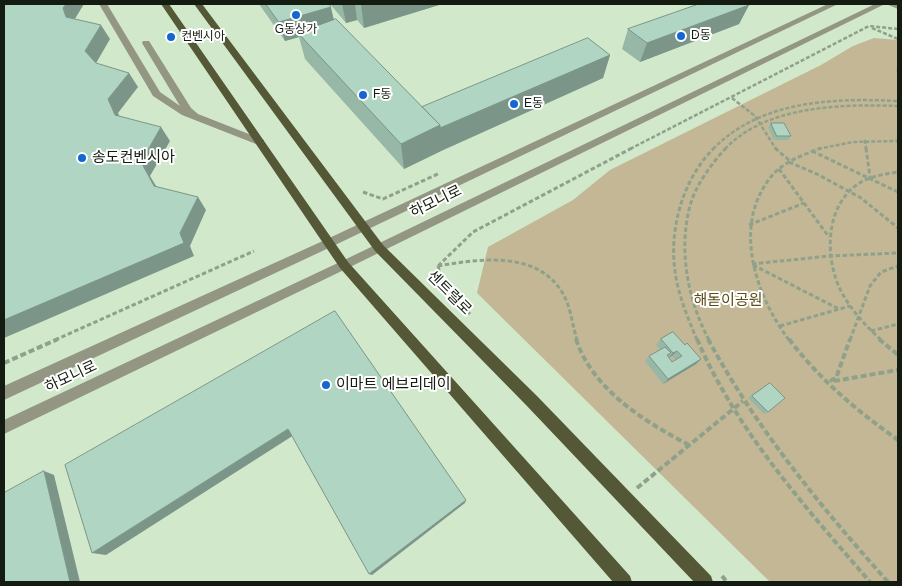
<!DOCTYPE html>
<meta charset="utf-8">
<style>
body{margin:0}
#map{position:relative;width:902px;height:586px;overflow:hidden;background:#d1e8ca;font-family:Arial,sans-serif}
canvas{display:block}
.frame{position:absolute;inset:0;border:5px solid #141c11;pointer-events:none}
</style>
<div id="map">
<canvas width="902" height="586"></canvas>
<div class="frame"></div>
</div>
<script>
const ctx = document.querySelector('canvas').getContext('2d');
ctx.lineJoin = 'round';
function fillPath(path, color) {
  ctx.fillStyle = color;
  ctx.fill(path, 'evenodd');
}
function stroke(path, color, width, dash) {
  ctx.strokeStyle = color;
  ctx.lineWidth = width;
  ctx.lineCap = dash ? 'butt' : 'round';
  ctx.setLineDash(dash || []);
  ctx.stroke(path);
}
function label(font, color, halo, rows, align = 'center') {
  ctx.font = font + ' Arial,"Noto Sans KR",sans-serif';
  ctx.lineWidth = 4;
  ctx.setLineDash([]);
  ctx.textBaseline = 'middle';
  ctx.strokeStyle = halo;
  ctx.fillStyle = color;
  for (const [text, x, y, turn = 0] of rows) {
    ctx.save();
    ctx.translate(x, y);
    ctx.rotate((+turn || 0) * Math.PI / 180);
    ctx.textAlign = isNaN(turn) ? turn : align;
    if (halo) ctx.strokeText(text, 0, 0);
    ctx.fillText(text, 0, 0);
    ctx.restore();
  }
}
fillPath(new Path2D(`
 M874,38l24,2v542h-128l-293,-289 11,-46 85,-47 37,-30 211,-105 32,-19z`), '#c3b795');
stroke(new Path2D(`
 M872,28l26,11
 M898,69v6
 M732,98l23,18 21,33
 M865,140l1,9
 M630,149l239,-123 29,3
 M713,149c48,-49 120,-51 185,-48
 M725,149c41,-44 118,-45 173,-43
 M818,149l35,-7 45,-1`), '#8fa18a', 2.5, [4, 2]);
stroke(new Path2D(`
 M775,148l15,13
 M866,148l4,29
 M812,151l86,41
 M789,162l28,12 44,24 37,30
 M779,169l50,68
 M363,192l20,7 57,-26
 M749,225l55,-22
 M752,264l77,-8 69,-3
 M753,265l86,44
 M438,266l35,-34 159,-84
 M438,266l5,19 27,29
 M438,266c40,-7 98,-16 124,26 9,15 10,32 15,48
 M780,326l70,-20
 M871,331l27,-7
 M55,340l199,-89
 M697,340c-9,-22 -19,-45 -22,-69 -6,-43 8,-92 39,-123
 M709,340c-21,-39 -31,-90 -19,-134 5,-20 22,-43 36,-58
 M789,340c-33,-44 -57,-113 -19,-162 12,-16 33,-23 51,-30
 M850,340l20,-54 11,-14 17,-6
 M881,340c-15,-14 -29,-29 -39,-47 -18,-34 -18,-89 19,-111 11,-6 24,-8 37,-10`), '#8fa18a', 3, [4.5, 2.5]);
stroke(new Path2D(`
 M576,339c16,50 69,83 113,106
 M697,339c39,91 109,169 173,243
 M708,339c48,89 113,168 180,243
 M789,339c30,40 68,72 109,101
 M879,339l19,16
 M4,363l54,-24
 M830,381l6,-3 14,-39
 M834,381l64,-11
 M637,488l106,-87
 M722,576l5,6`), '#8fa18a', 4, [6, 3]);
fillPath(new Path2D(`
 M99,4h8l53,88 20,14 -38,-63 1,-2h6l42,67 7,6 66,26v4h-8l-74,-29 -29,-19z
 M828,4h10l-505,242 -329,154v-14l321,-146z
 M875,4h10l-537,264 -344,166v-14l336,-158z
 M886,4h12v5z`), '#929682');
fillPath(new Path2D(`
 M161,4h8l179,258 282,314 2,6h-19l-273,-314z
 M194,4h8l181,241 154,151 174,180 2,6h-19l-167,-176 -152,-155z`), '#545836');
fillPath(new Path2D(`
 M259,4h70l5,16 88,87 188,-52 -7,23 -162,73 -37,18 -99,-110 -6,-22 -14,4z
 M330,4h109v1l-75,23 -7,-8 -11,3z
 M749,5l-10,19 -99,38 -18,-13 6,-20z
 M771,123l20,13 -3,4h-14l-6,-13z
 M661,339l24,6 16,14 -5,5 -33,20 -18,-23 4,-5 11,-7 -4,-4zM672,356l3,4 -3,2 -3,-4z
 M770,383l-2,29 -4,2 -16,-16z`), '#97b7a7');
fillPath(new Path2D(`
 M66,4h18l-11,18 -7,-5 -3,-9z
 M342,4h13l2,16 -11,3z
 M361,4h78v1l-75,23z
 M749,5l-10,19 -99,38 7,-19z
 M331,7l4,19 -37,7 1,4 -14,4 -6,-19z
 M101,25l9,14 -15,26 -10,-14z
 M610,55l-7,23 -162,73 -37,18 -3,-25 39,-19z
 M129,73l9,14 -20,26 7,16 -10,-14 -7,-16z
 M161,127l9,14 -20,35 14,23 -10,-13 -13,-24z
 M198,197l8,13 -16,36 4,10 -190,82v-18z
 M677,351l-5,5 -4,2 5,-5z
 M701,359l-5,5 -33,20 5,-5z
 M288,429l6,6 -188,120 -14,-2z
 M44,471l10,4 26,107h-10z
 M466,500l-1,3 -93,72 -3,-1z`), '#7b9588');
const building = new Path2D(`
 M4,4h62l-3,4 3,9 35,8 -16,26 11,12 33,10 -21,26 7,16 46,12 -20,35 13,24 44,11 -18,36 4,10 -180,77z
 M266,4h63l2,3 -52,15z
 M699,4h48l2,1 -102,38 -19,-14z
 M336,19l104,106 -39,19 -103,-111z
 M588,38l22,17 -170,73v-3l-18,-18z
 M771,123h13l7,13h-14z
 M335,311l131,189 -97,74 -81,-145 -196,124 -27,-88z
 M673,332l12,13 2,-2 14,16 -33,20 -19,-23 16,-9 6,6 -4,2 5,7 10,-6 -5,-5 -4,2 -12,-14z
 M770,383l15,15 -17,14 -16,-16z
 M44,471l26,111h-66v-89z`);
fillPath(building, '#b0d5c2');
stroke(building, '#7b9588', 1);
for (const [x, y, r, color] of [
 [296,15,5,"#1466d0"],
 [681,36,5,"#1466d0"],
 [171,37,5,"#1466d0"],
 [363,95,5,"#1466d0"],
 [514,104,5,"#1466d0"],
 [82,158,5,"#1466d0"],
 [326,385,5,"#1466d0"]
]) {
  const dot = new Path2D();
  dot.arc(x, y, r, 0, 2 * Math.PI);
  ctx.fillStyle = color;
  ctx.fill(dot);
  stroke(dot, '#fff', 2);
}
label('12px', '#141c11', '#fff', [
 ["G동상가",296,30,"center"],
 ["D동",691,36],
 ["컨벤시아",181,37],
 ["F동",373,95],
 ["E동",524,104]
], 'left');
label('15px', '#141c11', '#fff', [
 ["송도컨벤시아",92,158],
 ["이마트 에브리데이",336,385]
], 'left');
label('15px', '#141c11', '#fff', [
 ["하모니로",436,202,-26],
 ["센트럴로",449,293,45],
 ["하모니로",71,377,-25]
]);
label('15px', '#5d4c17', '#fff', [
 ["해돋이공원",728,301]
]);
</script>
